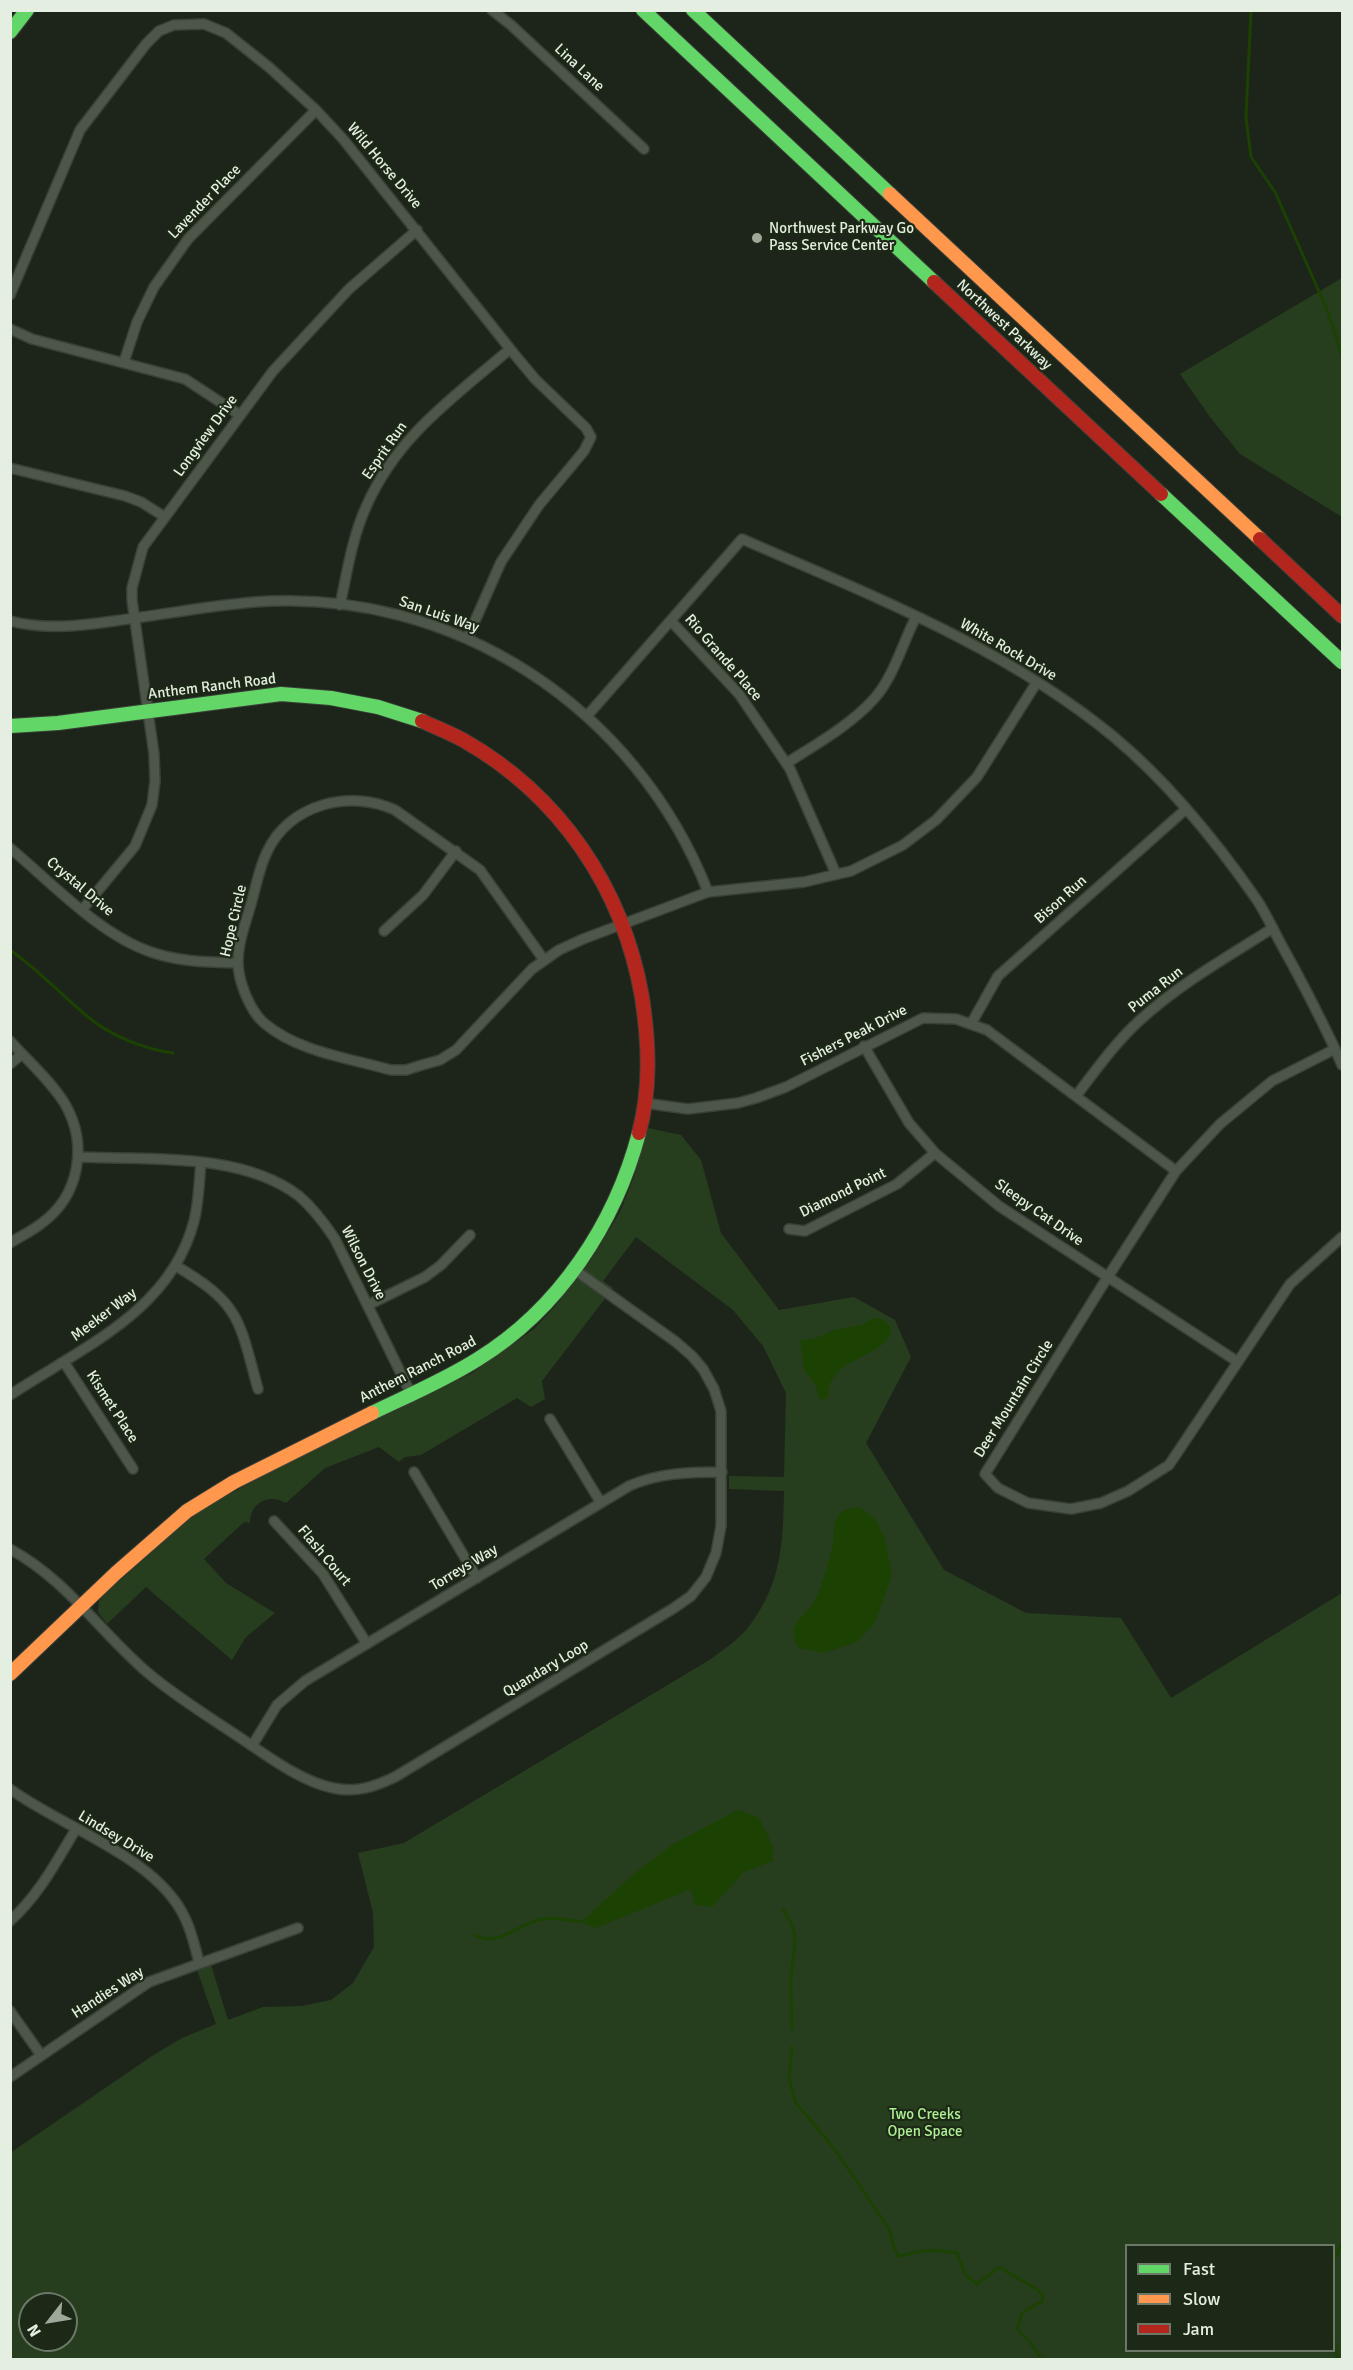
<!DOCTYPE html>
<style>
body{margin:0}
#map{position:relative;width:1353px;height:2370px;overflow:hidden;background:#1d251a;font-family:Signika,sans-serif}
canvas{display:block}
.frame{position:absolute;inset:0;border:12px solid #e4eee1;pointer-events:none}
.legend{position:absolute;left:1125px;top:2244px;width:210px;height:108px;box-sizing:border-box;background:#1c2916;border:2px solid #6c7867;margin:0;padding:8px 10px;list-style:none;font-size:18px;color:#e4eee1}
.legend li{display:flex;align-items:center;gap:12px;height:30px}
.legend b{width:30px;border:2px solid #6c7867}
.north{position:absolute;left:18px;top:2292px;width:60px;height:60px;box-sizing:border-box;background:#1c2916;border:2px solid #6c7867;border-radius:50%;rotate:239deg;font-size:16px;font-weight:700;line-height:24px;text-align:center;color:#e4eee1}
.north::after{content:'';display:block;margin:auto;width:21px;height:27px;background:#9ea89b;clip-path:polygon(50% 0,100% 100%,50% 72%,0 100%)}
</style>
<div id="map">
<canvas width="1353" height="2370"></canvas>
<div class="frame"></div>
<ul class="legend">
<li><b style="height:8px;background:#63d668"></b>Fast</li>
<li><b style="height:8px;background:#ff974d"></b>Slow</li>
<li><b style="height:8px;background:#b3261e"></b>Jam</li>
</ul>
<div class="north">N</div>
</div>
<script>
const ctx = document.querySelector('canvas').getContext('2d');
ctx.lineJoin = 'round';
function fillPath(path, color) {
  ctx.fillStyle = color;
  ctx.fill(path, 'evenodd');
}
function stroke(path, color, width, dash) {
  ctx.strokeStyle = color;
  ctx.lineWidth = width;
  ctx.lineCap = dash ? 'butt' : 'round';
  ctx.setLineDash(dash || []);
  ctx.stroke(path);
}
function label(font, color, halo, rows, align = 'center') {
  ctx.font = font + ' Signika,sans-serif';
  ctx.lineWidth = 4.5;
  ctx.setLineDash([]);
  ctx.textBaseline = 'middle';
  ctx.strokeStyle = halo;
  ctx.fillStyle = color;
  for (const [text, x, y, turn = 0] of rows) {
    ctx.save();
    ctx.translate(x, y);
    ctx.rotate((+turn || 0) * Math.PI / 180);
    ctx.textAlign = isNaN(turn) ? turn : align;
    if (halo) ctx.strokeText(text, 0, 0);
    ctx.fillText(text, 0, 0);
    ctx.restore();
  }
}
fillPath(new Path2D(`
 M1342,278v239l-102,-63 -30,-37 -30,-43z
 M648,1128l33,7 20,25 20,73 58,77 75,-13 41,23 16,37 -45,86 78,127 82,43 95,5 50,80 171,-105v766h-1331l-1,-206 142,-97 30,-18 34,-14 -19,-54 14,-5 17,55 35,-13 39,-1 29,-6 22,-17 21,-36 -1,-34 -15,-60 46,-10 307,-184c13,-10 30,-21 39,-34 32,-43 33,-83 34,-134l-55,-2v-13l55,1 2,-84 -23,-47 -30,-36 -97,-73 -33,44 10,7 -71,93 3,18 -14,8 -14,-9 -96,57 -16,2 -6,5 -20,-15 -54,21 -39,35c-17,-10 -36,0 -36,20l-6,-1 -40,37 22,24 49,30 -29,24 -14,23 -86,-73 -39,37 -9,-12 1,-11 7,-8 92,-82 82,-44 192,-94 62,-44 23,-25 34,-44 29,-48 14,-35zM1126,2246h208v104h-208zM30,2304h36v36h-36z`), '#273e1e');
fillPath(new Path2D(`
 M873,1318c5,0 9,0 13,4 21,19 -32,37 -41,44 -4,2 -8,6 -10,10 -6,6 -7,13 -7,21l-5,3 -4,-2 -3,-12 -12,-16 -4,-30 14,-1 20,-9 27,-5z
 M860,1507l16,13 9,19 7,36 -17,48 -18,19 -34,11 -24,-5c-16,-26 8,-30 18,-52 7,-17 13,-35 16,-54 1,-7 0,-17 3,-23 5,-10 15,-11 24,-12z
 M738,1810l21,8 14,28v15l-29,11 -32,35 -17,-2 -4,-16 -95,39 -15,-6 54,-49 38,-29z`), '#1b4202');
stroke(new Path2D(`
 M1251,10l-5,107 5,40 24,35 53,120 14,44
 M10,950c29,20 51,45 78,67 23,19 56,32 85,36
 M783,1909c19,28 10,38 8,68 -1,17 1,35 1,52
 M474,1935c24,13 42,-10 65,-15 14,-4 28,0 42,2
 M792,2047l-3,32 7,24 37,44 57,83 3,15 5,11c7,0 12,-3 19,-4 13,-3 26,-1 40,1l9,23 11,8 22,-17 39,23 5,6 -1,5 -20,12 -5,16 13,13 12,18
 M1334,2259l8,-15
 M1334,2342l4,18`), '#1b4202', 3);
const street = new Path2D(`
 M492,10l19,15 133,124
 M10,295l70,-165 66,-86 13,-13 15,-6 30,-1 22,9 44,35 46,42 27,29 172,216 20,24 51,49 5,9 -7,14 -45,54 -38,57 -34,77
 M10,329l22,10 153,40 55,36
 M124,362l13,-40 17,-35 34,-48 128,-129
 M10,468l115,28 16,6 24,15
 M340,605c7,-32 12,-67 26,-98 31,-71 87,-109 144,-158
 M10,621c35,9 70,5 104,0 47,-6 93,-15 140,-19 200,-15 382,106 454,290
 M671,621l68,73 51,75 46,105
 M587,716l155,-177c128,56 263,108 372,198 55,46 102,104 143,163 9,14 16,29 24,44 19,34 37,69 54,105
 M787,763c29,-19 62,-37 86,-63 21,-23 29,-56 43,-83
 M10,848c42,35 90,87 141,104 28,10 58,10 87,11
 M82,910l53,-64 17,-41 3,-24 -1,-27 -22,-154v-12l11,-41 130,-176 76,-82 68,-59
 M384,931l39,-36 33,-44
 M544,960l-64,-90 -85,-60c-45,-21 -106,-6 -128,42 -8,16 -11,35 -16,52 -5,18 -13,38 -13,58 0,19 12,49 26,61 34,29 85,35 127,47h15l16,-5 18,-5 16,-10 76,-81 27,-19 24,-11 125,-47 96,-10 47,-11 52,-26 33,-25 41,-43 60,-95
 M971,1024l27,-48 188,-167
 M10,1041c18,20 41,40 55,63 23,40 15,91 -23,119 -10,8 -21,13 -32,20
 M864,1046l45,77 26,30 64,53 239,156
 M10,1064l12,-10
 M1342,1065l-7,-16 -63,32 -52,43 -44,47 -74,115 -117,188 13,14 30,15 43,6 30,-6 27,-12 41,-26 121,-181 52,-47
 M1076,1096c20,-26 39,-53 63,-75 39,-36 88,-64 134,-93
 M644,1103l44,6 50,-6 18,-5 30,-11 137,-69 33,1 31,11 189,141
 M79,1157c69,3 163,-5 220,39 14,12 26,28 36,43l76,155
 M789,1229l16,2 92,-47 38,-31
 M176,1266c65,38 63,54 82,123
 M368,1305l57,-28 16,-12 29,-30
 M64,1362l69,107
 M10,1395c71,-47 161,-84 184,-174 5,-19 5,-39 7,-59
 M550,1419l51,84
 M414,1472l63,106
 M274,1521l49,53 44,70
 M10,1549c57,31 90,83 138,124 26,22 55,40 82,58 31,20 68,50 103,57 23,5 41,-1 62,-11l279,-169 17,-12 15,-19 10,-24 5,-27v-115l-7,-22 -11,-20 -11,-13 -16,-14 -101,-72
 M252,1746l25,-41 28,-24 324,-195c29,-13 60,-14 93,-14
 M10,1789c53,39 147,68 175,129 7,14 10,30 14,44
 M10,1921c29,-26 46,-59 66,-92
 M10,2011l31,44
 M10,2077l139,-95 149,-54`);
const fast = new Path2D(`
 M643,10l291,272
 M693,10l197,184
 M10,32l17,-22
 M1161,494l181,168
 M10,726l48,-3 223,-29 50,4 47,9 44,14
 M372,1413c35,-17 73,-33 106,-54 81,-50 137,-135 161,-226`);
const slow = new Path2D(`
 M890,194l370,345
 M10,1674l106,-101 71,-62 47,-29 138,-69`);
const jam = new Path2D(`
 M934,282l227,212
 M1260,539l82,77
 M422,721c13,6 28,12 41,19 97,55 160,148 179,257 7,46 9,91 -3,136`);
stroke(street, '#3a4037', 12);
stroke(fast, '#3a4037', 16);
stroke(slow, '#3a4037', 16);
stroke(jam, '#3a4037', 16);
stroke(street, '#4d5749', 9);
stroke(fast, '#63d668', 14);
stroke(slow, '#ff974d', 14);
stroke(jam, '#b3261e', 14);
for (const [x, y, r, color] of [
 [757,238,6,"#9ea89b"]
]) {
  const dot = new Path2D();
  dot.arc(x, y, r, 0, 2 * Math.PI);
  ctx.fillStyle = color;
  ctx.fill(dot);
  stroke(dot, '#1c2916', 2);
}
label('15px', '#e4eee1', '#1c2916', [
 ["Lina Lane",579,68,43],
 ["Wild Horse Drive",384,166,50],
 ["Lavender Place",205,202,-46],
 ["Northwest Parkway",1004,325,43],
 ["Longview Drive",206,436,-54],
 ["Esprit Run",385,451,-55],
 ["San Luis Way",439,615,19],
 ["White Rock Drive",1008,650,30],
 ["Rio Grande Place",723,658,49],
 ["Anthem Ranch Road",212,687,-7],
 ["Crystal Drive",80,887,40],
 ["Bison Run",1061,900,-42],
 ["Hope Circle",234,921,-77],
 ["Puma Run",1156,990,-38],
 ["Fishers Peak Drive",854,1036,-27],
 ["Diamond Point",843,1193,-26],
 ["Sleepy Cat Drive",1039,1213,35],
 ["Wilson Drive",363,1263,63],
 ["Meeker Way",104,1315,-37],
 ["Anthem Ranch Road",418,1370,-27],
 ["Deer Mountain Circle",1014,1399,-58],
 ["Kismet Place",112,1407,57],
 ["Flash Court",324,1556,50],
 ["Torreys Way",464,1568,-31],
 ["Quandary Loop",546,1669,-31],
 ["Lindsey Drive",116,1837,31],
 ["Handies Way",108,1993,-33]
]);
label('15px', '#e4eee1', '#1c2916', [
 ["Northwest Parkway Go",769,229],
 ["Pass Service Center",769,246]
], 'left');
label('15px', '#aeee94', '#1c2916', [
 ["Two Creeks",925,2115],
 ["Open Space",925,2132]
]);
</script>
